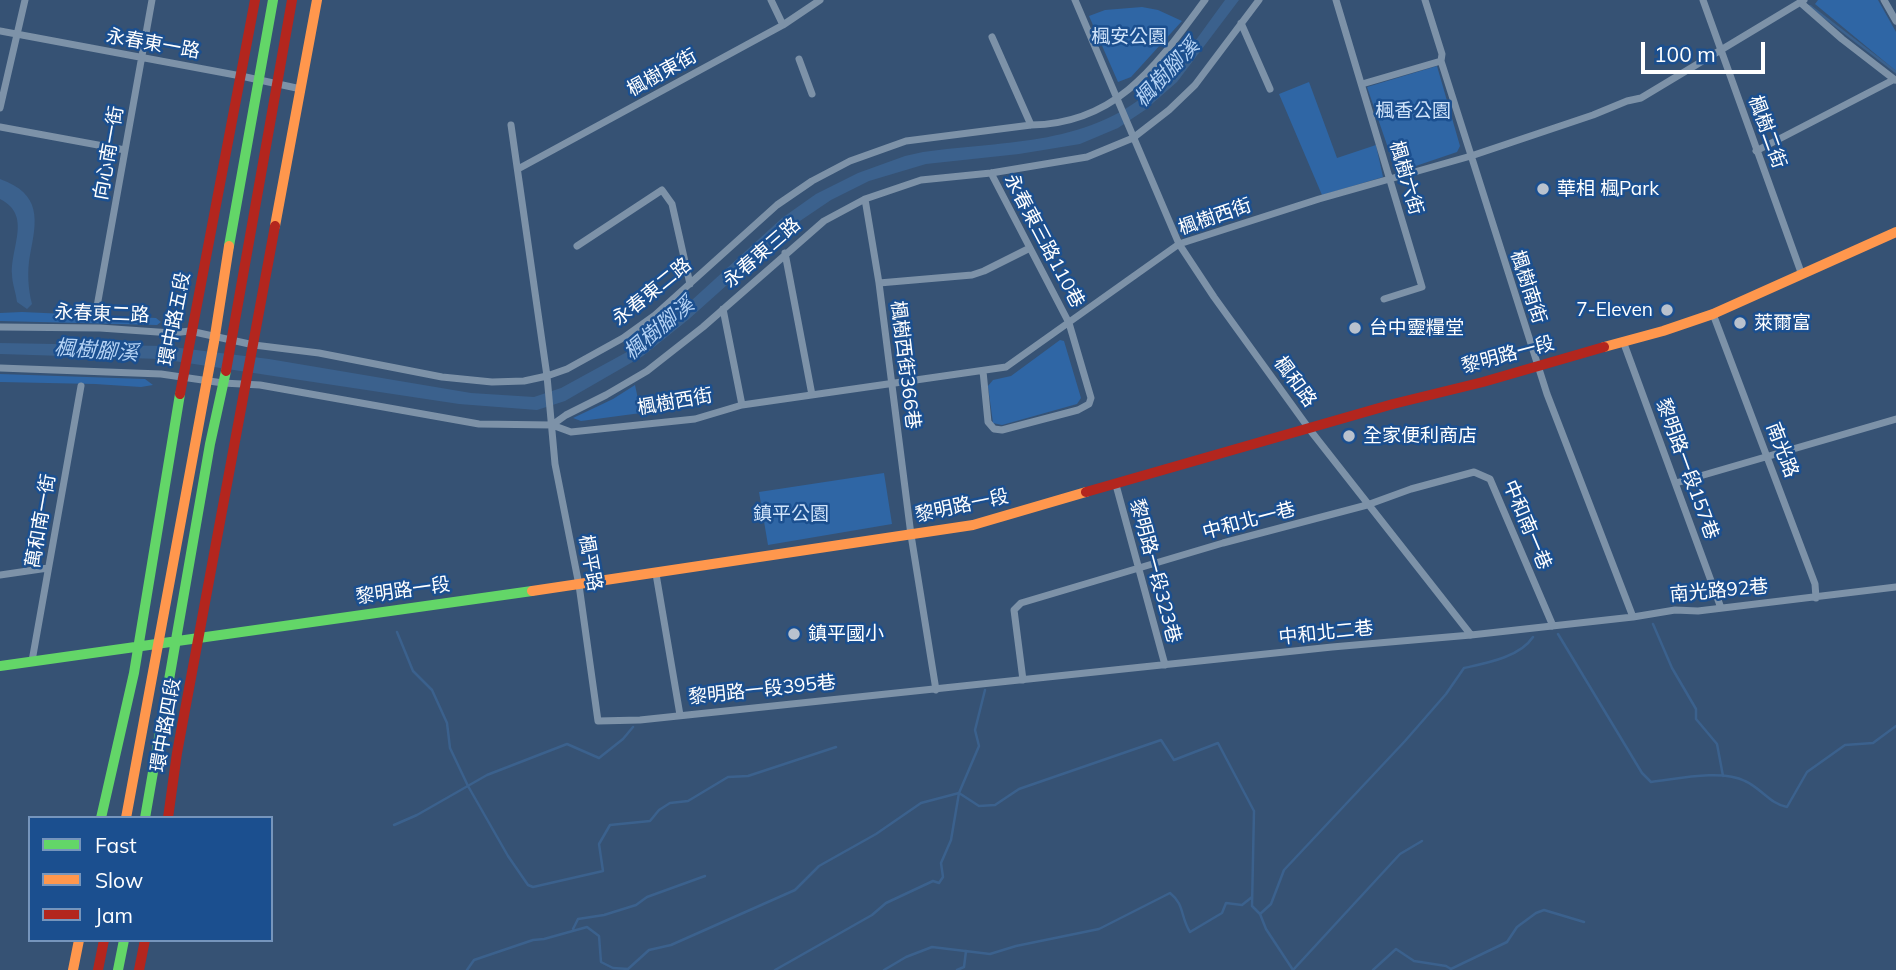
<!DOCTYPE html>
<meta charset="utf-8">
<style>
body{margin:0}
#map{position:relative;width:1896px;height:970px;overflow:hidden;background:#365274;font-family:Mulish,sans-serif}
canvas{display:block}
.legend{position:absolute;left:28px;top:816px;width:245px;height:126px;box-sizing:border-box;background:#1b4f8f;border:2px solid #7695bc;margin:0;padding:9px 12px;list-style:none;font-size:21px;color:#fff}
.legend li{display:flex;align-items:center;gap:14px;height:35px}
.legend b{width:35px;border:2px solid #7695bc}
.scale{position:absolute;left:1641px;top:42px;width:124px;height:32px;box-sizing:border-box;border:4px solid #fff;border-top:0;padding-left:9px;font-size:21px;line-height:24px;white-space:nowrap;color:#fff;-webkit-text-stroke:5px #1b4f8f;paint-order:stroke}
</style>
<div id="map">
<canvas width="1896" height="970"></canvas>
<ul class="legend">
<li><b style="height:9px;background:#63d668"></b>Fast</li>
<li><b style="height:9px;background:#ff974d"></b>Slow</li>
<li><b style="height:9px;background:#b3261e"></b>Jam</li>
</ul>
<div class="scale">100 m</div>
</div>
<script>
const ctx = document.querySelector('canvas').getContext('2d');
ctx.lineJoin = 'round';
function fillPath(path, color) {
  ctx.fillStyle = color;
  ctx.fill(path, 'evenodd');
}
function stroke(path, color, width, dash) {
  ctx.strokeStyle = color;
  ctx.lineWidth = width;
  ctx.lineCap = dash ? 'butt' : 'round';
  ctx.setLineDash(dash || []);
  ctx.stroke(path);
}
function label(font, color, halo, rows, align = 'center') {
  ctx.font = font + ' Mulish,"Noto Sans TC",sans-serif';
  ctx.lineWidth = 5;
  ctx.setLineDash([]);
  ctx.textBaseline = 'middle';
  ctx.strokeStyle = halo;
  ctx.fillStyle = color;
  for (const [text, x, y, turn = 0] of rows) {
    ctx.save();
    ctx.translate(x, y);
    ctx.rotate((+turn || 0) * Math.PI / 180);
    ctx.textAlign = isNaN(turn) ? turn : align;
    if (halo) ctx.strokeText(text, 0, 0);
    ctx.fillText(text, 0, 0);
    ctx.restore();
  }
}
fillPath(new Path2D(`
 M1818,0h60l18,32v39l-81,-67z
 M1142,7l16,3 24,11 -51,56 -13,5 -29,-66 16,-6z
 M1437,66l23,80 -3,6 -56,19 -6,-3 -28,-81z
 M1309,82l28,76 39,-13 7,32 -61,18 -43,-101z
 M22,312l134,6 5,4 -4,3 -157,-4v-8z
 M1060,340l4,1 17,57 -4,6 -75,21 -9,-2 -5,-37 5,-6 18,-4z
 M0,374l145,5 8,6 -12,2 -46,-3 -95,-2z
 M635,385l6,28 -60,8 -8,-3 40,-19z
 M884,473l8,51 -124,21 -9,-53z`), '#2f66a5');
fillPath(new Path2D(`
 M1225,0h14l-62,82 -32,28 -27,18 -38,16 -61,10 -93,10 -57,17 -38,19 -37,25 -105,94 -46,37 -78,45 -28,9 -78,-6 -298,-45 -161,-5v-11l164,3 105,13 202,34 63,4 27,-9 86,-47 135,-123 34,-24 42,-21 47,-17 18,-4c85,-12 168,-5 235,-68 26,-24 46,-56 67,-84z
 M0,179c42,15 37,41 30,76 -3,16 -2,34 2,49l-5,5 -10,-7c-1,-9 -5,-19 -5,-28 -1,-28 20,-59 -12,-75z`), '#3b618d');
stroke(new Path2D(`
 M1810,6l86,66
 M1653,624l19,44 24,41v10l21,25 6,32
 M397,632l16,39 19,19 15,33 3,25 18,38 40,70 20,29 5,2 70,-16 -4,-27 11,-19 40,-4 9,-11 11,-7 18,-2 40,-24 20,-1 88,-29
 M1558,634l84,139 9,9c26,-3 71,-13 94,-1 16,7 25,23 42,26l20,-35 38,-27 28,-2 23,-17
 M394,825l23,-10 70,-40 80,-31 32,14 24,-19 10,-12
 M1260,914l6,15 27,41
 M573,929l5,-10 26,-4 32,-10 11,-8 58,-21
 M467,970l7,-10 59,-20 11,-1 43,-12 12,9 2,26 12,6 15,1 21,-19 22,-5 124,-55 24,-24 57,-32 45,-31 38,-10 20,13 16,-1 24,-16 142,-49 13,20 44,-17 36,68 -2,95 8,8 11,-10 13,-34 121,-129 41,-47 18,-26c23,-5 56,-11 69,-31
 M775,970l97,-55 14,-12 47,-22 6,2 4,-6 -2,-14 10,-23 8,-47 20,-47 -4,-16 10,-40
 M884,970l22,-13 26,-10 58,7 26,-8 83,-17 71,-36c15,12 10,23 20,39l32,-19 4,-10 16,2 10,-8
 M957,970l7,-3 2,-16
 M1293,970l107,-116 22,-13
 M1373,970l23,-21 18,12 32,5 5,3 56,-27 10,-15 19,-14 8,-3 40,12`), '#3b618d', 2.5);
stroke(new Path2D(`
 M771,0l12,25
 M1075,0l104,244 35,53 96,133 161,205
 M1336,0l86,287 -38,12
 M1425,0l17,54 -1,7 106,333 86,223
 M1703,0l99,275
 M1884,0l12,21
 M1801,3l41,36 53,41
 M1241,23l29,66
 M0,31l241,45 60,13
 M992,37l39,88
 M799,59l13,35
 M1362,84l79,-23
 M0,108l25,-108
 M511,125l36,251 8,88 24,121 19,136 42,-1 692,-73 139,-12 162,-18 42,-7 23,1 198,-24
 M0,127l125,23
 M1756,151l137,-71
 M518,169l265,-144 37,-25
 M865,199l14,84 32,252 25,155
 M577,246l85,-56 10,14 18,80
 M785,253l27,142
 M879,283l93,-8 12,-4 46,-23
 M723,309l19,96
 M96,312l56,-312
 M1713,314l102,270 1,14
 M0,327l100,1 72,5 18,-2 64,14 65,8 123,24 50,5 32,-1 23,-5 20,-7 56,-31 32,-23 122,-110 35,-24 38,-20 56,-20 125,-16c87,-1 127,-62 174,-125
 M1623,341l98,267
 M0,368l161,6 62,9 37,2 219,39 73,1 14,-10 40,-20 41,-24 56,-44 121,-106 41,-22 56,-19 70,-7 96,-16 46,-19 36,-28 26,-25 64,-85
 M983,371l5,51 6,7 8,1 76,-20 11,-6 2,-6 -22,-75 -78,-150
 M552,425l19,7 124,-13 47,-14 264,-38 173,-123 140,-45 152,-43 122,-41 34,-14 14,-3 163,-98
 M1676,483l220,-64
 M1116,485l49,180
 M656,574l24,141
 M0,575l48,-7
 M32,661l49,-275
 M1023,680l-9,-70 7,-7 202,-60 144,-38 44,-16 63,-17 16,7 63,147`), '#7d92a8', 7);
stroke(new Path2D(`
 M229,246l44,-246
 M0,666l532,-75
 M101,818l33,-145 46,-279
 M145,818l65,-374 16,-73
 M118,970l6,-30`), '#63d668', 10);
stroke(new Path2D(`
 M275,226l42,-226
 M1604,347l59,-16 50,-17 183,-82
 M532,591l441,-66 113,-33
 M126,818l88,-476 15,-96
 M73,970l6,-30`), '#ff974d', 10);
stroke(new Path2D(`
 M226,371l66,-371
 M180,394l75,-394
 M1086,492l307,-88 90,-22 121,-35
 M168,818l9,-65 98,-527
 M98,970l6,-30
 M139,970l6,-30`), '#b3261e', 10);
for (const [x, y, r, color] of [
 [1543,189,7,"#b9c2ce"],
 [1667,310,7,"#b9c2ce"],
 [1740,323,7,"#b9c2ce"],
 [1355,328,7,"#b9c2ce"],
 [1349,436,7,"#b9c2ce"],
 [794,634,7,"#b9c2ce"]
]) {
  const dot = new Path2D();
  dot.arc(x, y, r, 0, 2 * Math.PI);
  ctx.fillStyle = color;
  ctx.fill(dot);
  stroke(dot, '#1b4f8f', 2.5);
}
label('19px', '#cfe3fa', '#1b4f8f', [
 ["楓安公園",1129,37],
 ["楓香公園",1413,111],
 ["鎮平公園",791,514]
]);
label('19px', '#fff', '#1b4f8f', [
 ["永春東一路",153,44,10],
 ["楓樹東街",662,73,-29],
 ["楓樹二街",1767,132,70],
 ["向心南一街",109,153,-80],
 ["楓樹六街",1406,178,74],
 ["楓樹西街",1215,217,-19],
 ["永春東三路110巷",1044,241,62],
 ["永春東三路",762,253,-41],
 ["楓樹南街",1528,287,72],
 ["永春東二路",652,292,-39],
 ["永春東二路",102,314,2],
 ["環中路五段",175,319,-79],
 ["黎明路一段",1508,355,-15],
 ["楓樹西街366巷",905,365,83],
 ["楓和路",1295,382,54],
 ["楓樹西街",675,402,-10],
 ["南光路",1782,450,69],
 ["黎明路一段157巷",1687,469,70],
 ["黎明路一段",962,506,-12],
 ["萬和南一街",41,521,-80],
 ["中和北一巷",1249,521,-15],
 ["中和南一巷",1527,525,67],
 ["楓平路",590,563,80],
 ["黎明路一段323巷",1155,571,75],
 ["黎明路一段",403,591,-8],
 ["南光路92巷",1719,591,-5],
 ["中和北二巷",1326,633,-6],
 ["黎明路一段395巷",762,690,-6],
 ["環中路四段",166,725,-80]
]);
label('19px', '#fff', '#1b4f8f', [
 ["華相 楓Park",1557,189],
 ["7-Eleven",1653,310,"right"],
 ["萊爾富",1754,323],
 ["台中靈糧堂",1369,328],
 ["全家便利商店",1363,436],
 ["鎮平國小",808,634]
], 'left');
label('italic 21px', '#b5d3f5', '#1b4f8f', [
 ["楓樹腳溪",1167,73,-47],
 ["楓樹腳溪",659,329,-40],
 ["楓樹腳溪",96,351,4]
]);
</script>
